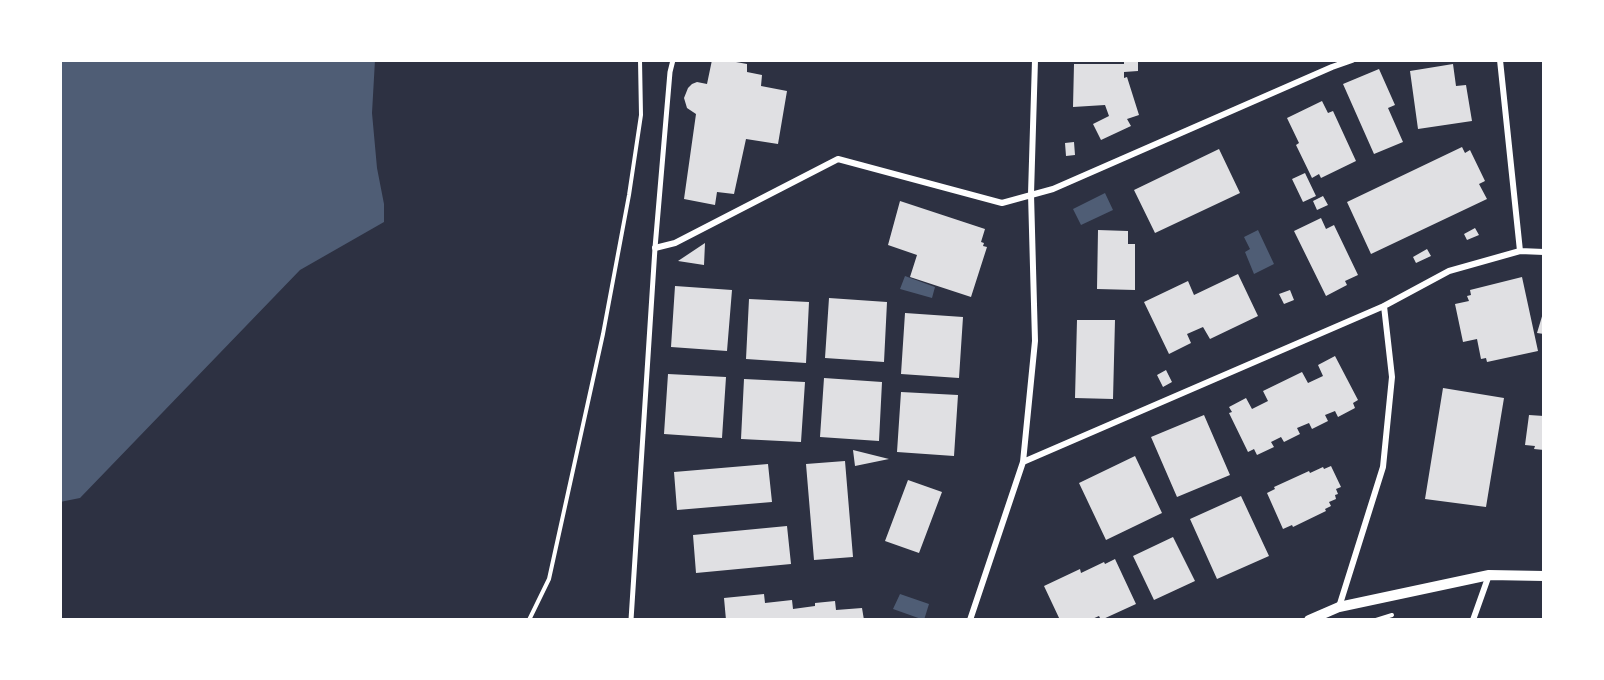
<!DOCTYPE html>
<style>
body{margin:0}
#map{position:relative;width:1604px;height:680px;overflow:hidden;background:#2d3142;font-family:Mulish,sans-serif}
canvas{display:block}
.frame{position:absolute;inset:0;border:62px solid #fff;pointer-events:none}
</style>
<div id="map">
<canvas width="1604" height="680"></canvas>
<div class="frame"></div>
</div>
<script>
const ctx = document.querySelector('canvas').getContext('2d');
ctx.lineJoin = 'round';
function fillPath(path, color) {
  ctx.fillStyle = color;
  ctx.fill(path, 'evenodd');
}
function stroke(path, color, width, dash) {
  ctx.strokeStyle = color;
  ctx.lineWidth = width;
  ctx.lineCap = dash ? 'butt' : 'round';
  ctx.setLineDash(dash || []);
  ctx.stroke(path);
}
fillPath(new Path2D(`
 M60,60h315l-3,53 5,55 7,36v18l-84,48 -220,228 -20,4z
 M1105,193l8,17 -32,15 -8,-16z
 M1258,230l16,34 -20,10 -9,-22 5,-3 -6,-12z
 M905,276l30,11 -3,11 -32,-9z
 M900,594l29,10 -5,16 -31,-11z`), '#4f5d75');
fillPath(new Path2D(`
 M712,60h13l22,4v8l15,3 -1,11 26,5 -9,53 -32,-5 -12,55 -17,-2 -2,13 -31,-6 12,-85 -9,-6 -3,-10 4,-10 4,-4 5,-2 10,2z
 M1124,60h14v11l-14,1v6l3,-1 12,38 -12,4 4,7 -30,14 -8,-16 16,-8 -4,-11 -32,2 1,-43h50z
 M1453,64l3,22 10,-1 6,36 -54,8 -8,-58z
 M1379,69l16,36 -7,3 15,34 -29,12 -31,-70z
 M1322,101l6,12 5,-2 23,50 -35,17 -2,-4 -7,4 -16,-33 3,-2 -12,-25z
 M1074,142l1,13 -9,1 -1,-13z
 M1462,147l3,6 5,-3 15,31 -6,3 8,15 -116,55 -24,-52z
 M1219,149l21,44 -85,40 -21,-43z
 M1305,173l11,23 -13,6 -11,-23z
 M1323,196l5,9 -11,5 -4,-9z
 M900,201l85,28 -4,13 3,1 -1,3 4,1 -16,50 -61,-20 7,-22 -29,-10z
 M1321,218l5,11 8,-4 24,50 -13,6 2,4 -21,11 -32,-65z
 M1475,228l4,7 -12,5 -3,-6z
 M1098,230l30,1v13h7v46l-38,-1z
 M705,243l-1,22 -26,-4z
 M1427,249l4,7 -15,7 -3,-6z
 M1238,274l20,42 -48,23 -7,-12 -16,7 4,9 -22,11 -25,-52 44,-21 6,14z
 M1522,277l16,74 -51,11 -1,-4 -5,1 -4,-20 -14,3 -8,-38 14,-3 -2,-5 4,-1 -1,-5z
 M675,286l57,4 -5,61 -56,-4z
 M1290,290l4,10 -10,4 -5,-10z
 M829,298l58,4 -3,60 -59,-4z
 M749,299l60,3 -3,61 -60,-4z
 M905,313l58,4 -4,61 -58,-4z
 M1543,313h1v21l-7,-1z
 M1077,320h38l-2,79 -38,-1z
 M1335,356l23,44 -5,3 2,5 -17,9 -3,-6 -10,4 3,6 -16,8 -3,-6 -12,5 3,6 -16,8 -3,-5 -10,5 3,5 -17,8 -3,-6 -6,3 -19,-39 3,-1 -3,-5 17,-9 6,11 16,-8 -5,-10 39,-19 6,11 15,-7 -5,-11z
 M1166,370l6,12 -9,5 -6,-12z
 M668,374l58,3 -4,61 -58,-4z
 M824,378l58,4 -3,59 -59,-4z
 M744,379l61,3 -4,60 -60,-3z
 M1443,388l61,10 -18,109 -61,-8z
 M901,392l57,3 -4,61 -57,-4z
 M1204,415l26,60 -53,22 -26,-60z
 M1529,415l15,1v34l-10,-1 1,-3 -10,-1z
 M853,450l36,9 -34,7z
 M1135,456l27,57 -56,27 -27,-57z
 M845,461l8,96 -39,3 -8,-96z
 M768,464l4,38 -95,8 -3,-38z
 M1331,466l10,21 -5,2 2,5 -3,1 1,4 -7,3 2,4 -6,3 1,2 -33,16 -1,-2 -9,4 -16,-36 8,-4 -1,-2 35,-16 1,2 13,-6 1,2z
 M908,480l34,12 -23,61 -34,-12z
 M1241,496l28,60 -52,23 -27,-60z
 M787,526l4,38 -95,9 -3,-38z
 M1173,537l22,44 -41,19 -21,-44z
 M1115,559l21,45 -35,16 -2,-4 -9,4h-30l-16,-34 36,-17 1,4 23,-11 1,2z
 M764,594l1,9 27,-3 1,9 22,-3v-3l20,-2 1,9 26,-2 2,12h-138l-2,-22z`), '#e0e0e3');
stroke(new Path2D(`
 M529,620l20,-41 54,-245 26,-139 12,-80 -1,-55
 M1376,620l16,-5`), '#fff', 4);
stroke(new Path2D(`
 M631,620l24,-372 15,-176 3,-12`), '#fff', 5);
stroke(new Path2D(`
 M1500,60l20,191
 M655,248l20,-5 163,-84 164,44 51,-14 279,-122 20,-7
 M1023,462l361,-156 65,-35 71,-20 24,1
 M1339,607l44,-140 9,-90 -8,-71
 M970,620l53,-158 12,-121 -4,-147 4,-134
 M1473,620l16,-45`), '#fff', 6);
stroke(new Path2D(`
 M1309,620l30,-13 150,-32 55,1`), '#fff', 10);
</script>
